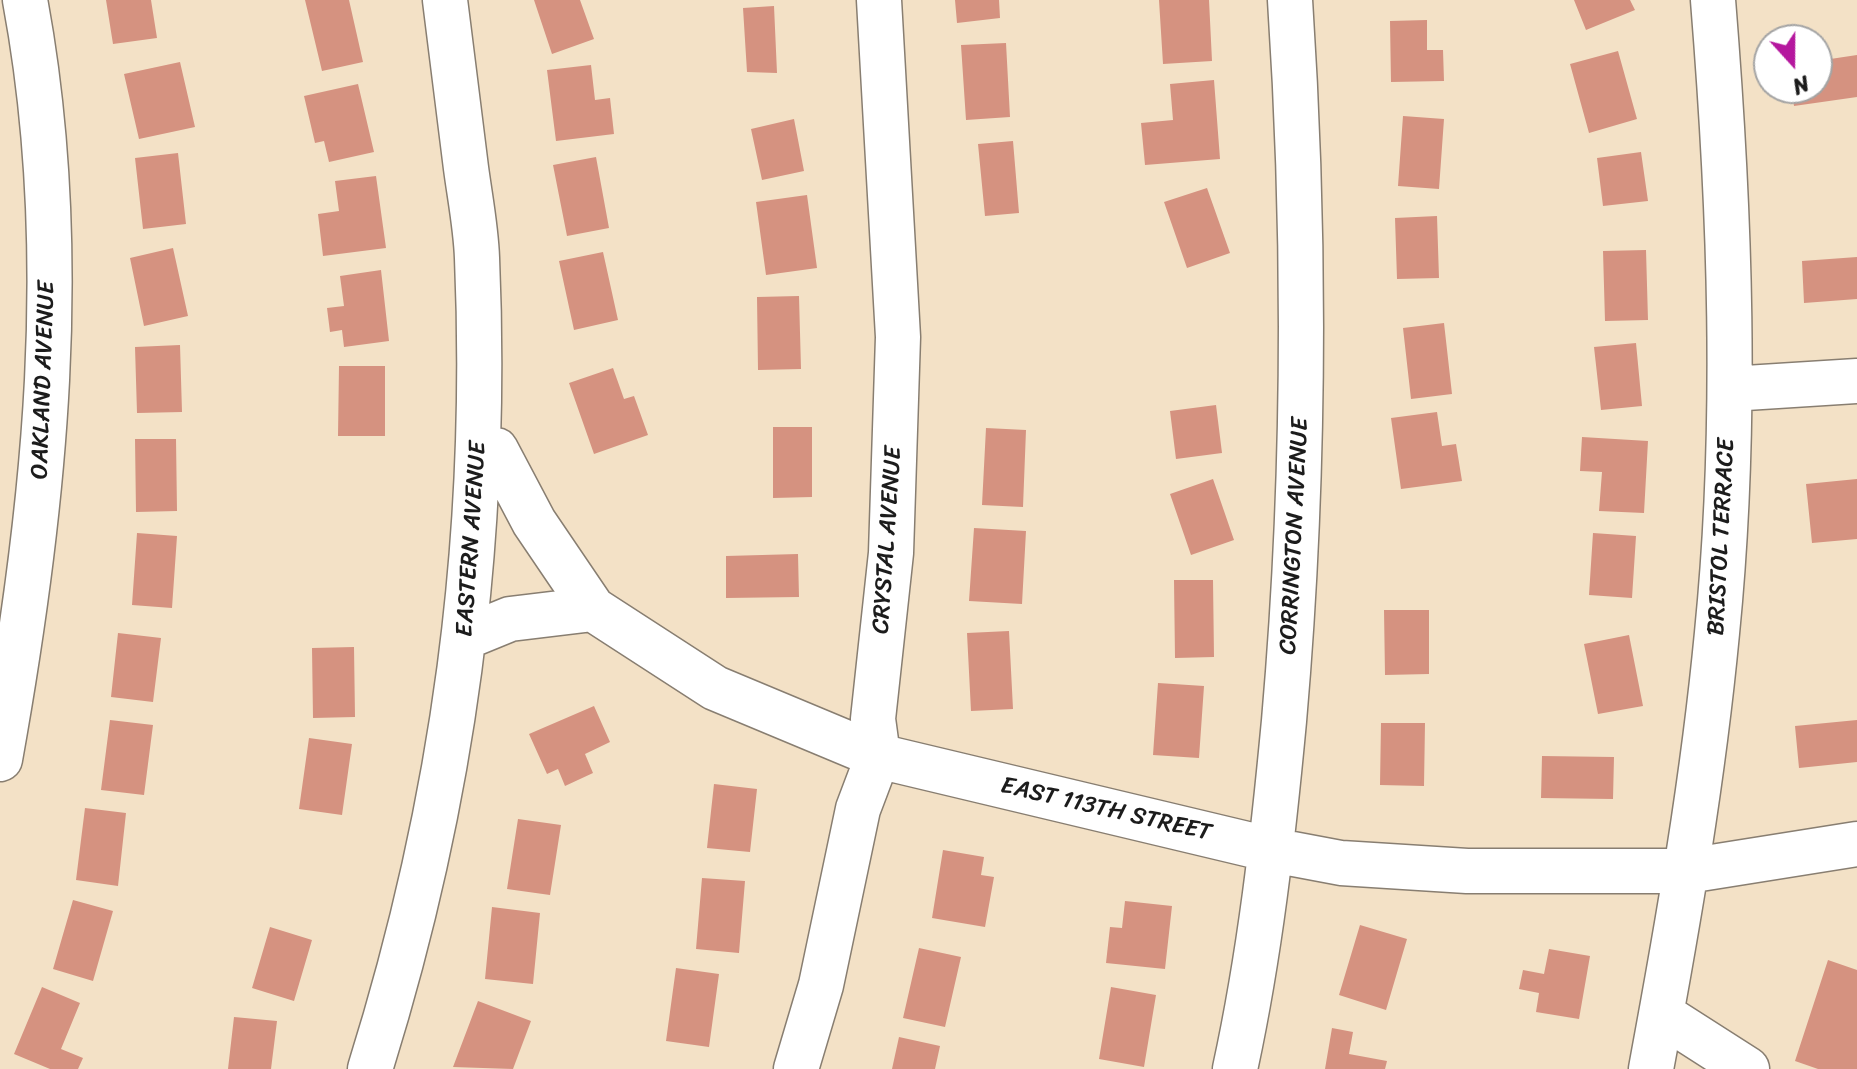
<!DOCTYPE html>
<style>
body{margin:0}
#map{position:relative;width:1857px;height:1069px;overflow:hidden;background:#f3e1c6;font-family:Sriracha,sans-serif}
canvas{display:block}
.north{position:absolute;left:1753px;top:24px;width:80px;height:80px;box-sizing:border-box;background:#fff;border:2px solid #a4a4a4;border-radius:50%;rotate:159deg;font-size:22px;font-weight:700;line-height:32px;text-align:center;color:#1c1c1c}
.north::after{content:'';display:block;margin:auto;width:28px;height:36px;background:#b5179e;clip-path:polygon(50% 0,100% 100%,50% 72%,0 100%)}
</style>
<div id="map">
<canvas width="1857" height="1069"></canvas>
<div class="north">N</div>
</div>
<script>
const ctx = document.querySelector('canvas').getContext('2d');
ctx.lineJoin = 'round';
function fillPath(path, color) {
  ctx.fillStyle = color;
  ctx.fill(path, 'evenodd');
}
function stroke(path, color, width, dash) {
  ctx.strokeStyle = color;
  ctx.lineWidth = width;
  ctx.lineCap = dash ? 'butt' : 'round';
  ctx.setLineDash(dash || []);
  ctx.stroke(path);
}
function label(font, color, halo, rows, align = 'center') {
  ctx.font = font + ' Sriracha,sans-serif';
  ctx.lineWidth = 6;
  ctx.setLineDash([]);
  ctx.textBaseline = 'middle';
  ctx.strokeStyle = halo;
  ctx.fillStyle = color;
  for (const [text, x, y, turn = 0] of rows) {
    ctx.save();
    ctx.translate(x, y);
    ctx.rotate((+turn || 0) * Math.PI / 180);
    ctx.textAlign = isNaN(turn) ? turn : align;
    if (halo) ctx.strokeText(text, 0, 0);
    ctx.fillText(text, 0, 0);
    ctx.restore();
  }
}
fillPath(new Path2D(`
 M106,0h45l6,38 -44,6z
 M305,0h44l14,62 -41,9z
 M534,0h46l14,39 -42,15z
 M955,0h44l1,18 -43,5z
 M1159,0h50l3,61 -49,3z
 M1574,0h56l5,10 -49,20z
 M774,6l3,67 -30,-1 -4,-64z
 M1427,20v30h16l1,31 -53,1 -1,-61z
 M1006,43l4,74 -44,3 -5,-75z
 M1618,51l19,68 -48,14 -19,-69z
 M1857,55v42l-63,9 -2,-18h25v-27z
 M180,62l15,65 -56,12 -15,-65z
 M591,65l4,35 15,-2 4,36 -58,7 -9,-71z
 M1214,80l6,79 -75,6 -4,-42 32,-3 -3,-36z
 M358,84l16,68 -45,10 -5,-21 -9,2 -11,-47z
 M1403,116l41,3 -5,70 -41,-3z
 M794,119l10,52 -42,9 -11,-51z
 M1013,141l6,72 -34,3 -7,-72z
 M1641,152l7,49 -45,5 -6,-48z
 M178,153l8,71 -43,5 -8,-71z
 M596,157l13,71 -42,8 -14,-71z
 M376,176l10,72 -63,8 -5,-42 21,-3 -4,-30z
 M1207,188l23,65 -43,15 -23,-66z
 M807,195l10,73 -51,7 -10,-73z
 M1437,216l2,62 -42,1 -2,-61z
 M173,248l15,68 -44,10 -14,-68z
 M1646,250l2,70 -43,1 -2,-70z
 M603,252l15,68 -44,10 -15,-69z
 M1857,257v42l-53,4 -2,-42z
 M381,270l8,71 -45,6 -2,-17 -12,2 -3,-24 17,-2 -4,-30z
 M799,296l2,73 -43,1 -1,-73z
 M1444,323l8,71 -41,5 -8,-71z
 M1636,343l6,63 -41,4 -7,-63z
 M180,345l2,67 -45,1 -2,-66z
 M339,366h46v70h-47z
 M613,368l11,31 10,-3 14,39 -54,19 -25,-71z
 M1216,405l6,48 -46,6 -6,-48z
 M1437,412l5,34 14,-2 6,37 -61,8 -10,-71z
 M773,427h39v70l-39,1z
 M986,428l40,2 -3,77 -41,-2z
 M1582,437l66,4 -4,72 -45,-2 3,-39 -22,-1z
 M135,439h41l1,72 -41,1z
 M1213,479l21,61 -43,15 -21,-61z
 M1857,479v60l-45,4 -6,-59z
 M974,528l52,3 -4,73 -53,-3z
 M137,533l40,3 -5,72 -40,-3z
 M1593,533l43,3 -4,62 -43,-3z
 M798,554l1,43 -73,1v-42z
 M1174,580h39l1,77 -39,1z
 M1384,610h45v64l-44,1z
 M1009,631l4,78 -42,2 -4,-78z
 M118,633l43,5 -8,64 -42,-5z
 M1629,635l14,71 -45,8 -14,-70z
 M354,647l1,70 -42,1 -1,-70z
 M1158,683l46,3 -5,72 -46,-3z
 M594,706l16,36 -25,12 8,19 -28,13 -7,-17 -11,5 -18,-40z
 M110,720l43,5 -9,70 -43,-5z
 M1857,720v42l-58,6 -4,-42z
 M1381,723h44l-1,63 -44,-1z
 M309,738l43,6 -10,71 -43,-6z
 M1542,756l72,1 -1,42 -72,-1z
 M714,784l43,5 -7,63 -43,-4z
 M85,808l41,5 -8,73 -42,-6z
 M518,819l43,6 -11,70 -43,-6z
 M943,850l41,7 -3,18 13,2 -9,50 -53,-9z
 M702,878l43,3 -6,72 -43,-4z
 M73,900l40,11 -20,70 -40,-12z
 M1125,901l47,5 -7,63 -59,-6 4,-36 12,1z
 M492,907l48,6 -7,71 -48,-5z
 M1360,925l47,14 -21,71 -47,-15z
 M270,927l42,13 -18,61 -42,-13z
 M919,948l42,9 -16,70 -42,-9z
 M1549,949l41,7 -11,63 -43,-7 3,-19 -20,-4 4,-19 21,4z
 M1828,960l29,10v99h-39l-23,-8z
 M676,968l43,6 -10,73 -43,-6z
 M42,987l38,16 -19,46 22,9 -5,11h-28l-36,-15z
 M1111,987l45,8 -12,72 -45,-8z
 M478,1001l53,20 -18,48 -60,-2z
 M234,1017l43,4 -6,48h-43z
 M1332,1028l21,4 -4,22 38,7 -2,8h-60z
 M899,1037l41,9 -5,23h-43z`), '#d59280');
const minor = new Path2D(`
 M1730,389l127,-8
 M480,448l16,2 38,72 59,87 122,79 163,68 394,94 69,13 126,8h220l170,-27
 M466,637l44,-18 83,-10
 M0,759c45,-250 72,-507 25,-759
 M1661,1014l86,55
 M370,1069c84,-268 119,-530 107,-811 -1,-30 -7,-60 -11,-90 -7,-56 -14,-112 -21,-168
 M796,1069l25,-84 37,-176 20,-53 -5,-37 18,-166 7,-216 -19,-337
 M1235,1069c25,-115 38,-231 49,-348 21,-240 22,-480 6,-721
 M1651,1069c27,-145 52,-289 66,-436 21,-210 13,-423 -4,-633`);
stroke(minor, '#887e71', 47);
stroke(minor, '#fff', 44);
label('24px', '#1c1c1c', '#fff', [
 ["OAKLAND AVENUE",44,380,-88],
 ["CORRINGTON AVENUE",1295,536,-87],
 ["BRISTOL TERRACE",1722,537,-87],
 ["EASTERN AVENUE",472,539,-86],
 ["CRYSTAL AVENUE",888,540,-86],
 ["EAST 113TH STREET",1106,810,13]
]);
</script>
